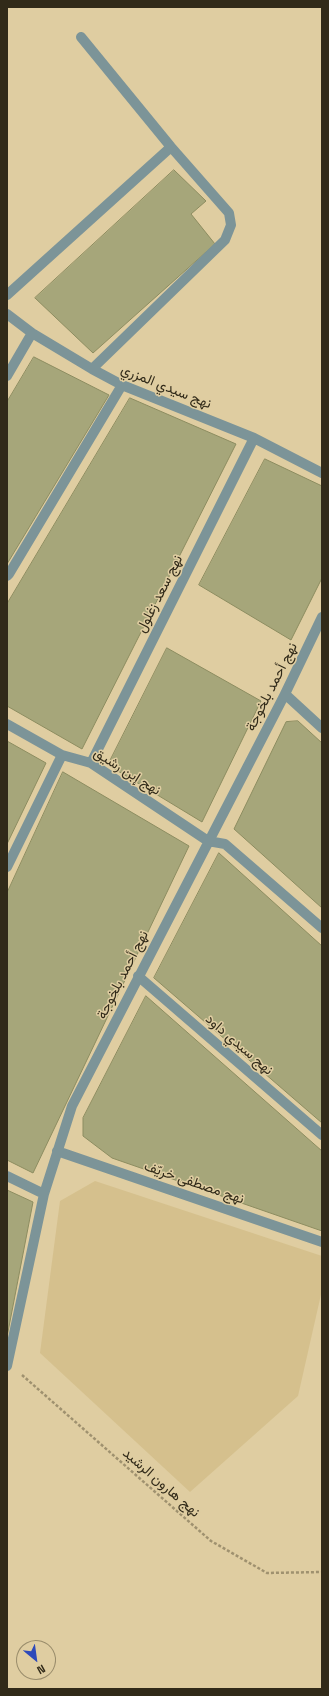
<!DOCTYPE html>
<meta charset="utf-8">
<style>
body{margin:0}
#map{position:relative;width:329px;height:1696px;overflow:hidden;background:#dfcda1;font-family:"Space Grotesk",sans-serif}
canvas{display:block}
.frame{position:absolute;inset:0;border:8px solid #312a19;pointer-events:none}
.north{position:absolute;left:16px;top:1640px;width:40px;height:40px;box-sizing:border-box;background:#dfcda1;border:1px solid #998c6b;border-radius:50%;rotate:151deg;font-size:11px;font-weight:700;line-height:16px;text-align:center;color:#312a19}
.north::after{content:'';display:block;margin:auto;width:14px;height:18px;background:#2e4aba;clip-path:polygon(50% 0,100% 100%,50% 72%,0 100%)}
</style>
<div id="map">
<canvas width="329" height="1696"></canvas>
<div class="frame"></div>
<div class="north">N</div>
</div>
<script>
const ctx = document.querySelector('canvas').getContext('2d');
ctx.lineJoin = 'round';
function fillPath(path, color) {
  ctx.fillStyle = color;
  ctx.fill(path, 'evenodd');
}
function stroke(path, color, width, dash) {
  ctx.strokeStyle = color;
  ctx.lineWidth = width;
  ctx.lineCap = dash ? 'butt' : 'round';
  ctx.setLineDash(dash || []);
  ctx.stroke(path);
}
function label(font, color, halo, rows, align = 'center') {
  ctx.font = font + ' "Space Grotesk",Vazirmatn,sans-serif';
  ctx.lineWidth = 3;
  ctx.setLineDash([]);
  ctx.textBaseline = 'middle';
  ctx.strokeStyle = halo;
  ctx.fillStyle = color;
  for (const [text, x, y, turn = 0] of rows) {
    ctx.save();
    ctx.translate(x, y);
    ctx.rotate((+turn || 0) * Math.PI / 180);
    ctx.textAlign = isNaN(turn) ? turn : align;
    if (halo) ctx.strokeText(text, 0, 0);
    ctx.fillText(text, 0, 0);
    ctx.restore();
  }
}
fillPath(new Path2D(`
 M95,1181l227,75v34l-24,106 -108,96 -150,-139 20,-152z`), '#d5c08d');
const building = new Path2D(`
 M174,170l32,31 -15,13 24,30 -122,109 -58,-55z
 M34,357l75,38 -102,169v-162z
 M130,398l106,46 -154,305 -75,-43v-102z
 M265,459l57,27v92l-31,62 -92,-55z
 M167,648l94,53 -59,121 -94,-57z
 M298,721l24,22v165l-88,-79 52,-107z
 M7,741l39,22 -39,81z
 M63,772l126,74 -156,327 -26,-13v-267z
 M219,853l103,93v177l-168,-145z
 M146,996l176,155v80l-210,-73 -29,-22v-18z
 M7,1190l26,12 -26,135z`);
fillPath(building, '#a6a67a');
stroke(building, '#8c8c60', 1);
stroke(new Path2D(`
 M22,1375l189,166 56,32 55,-1`), '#9f916f', 2.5, [3, 2]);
stroke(new Path2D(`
 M81,37l90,110 58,66 2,12 -6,15 -133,129
 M7,295l164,-148
 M7,314l25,19 60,36 30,16 132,53 68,35
 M7,376l25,-43
 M7,576l2,-2 113,-189
 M285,694l37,34
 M7,724l55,31 29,8 117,78 17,3 97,84
 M91,763l163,-325
 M7,867l55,-112
 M138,976l184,159
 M57,1151l265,91
 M7,1176l37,18
 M7,1366l37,-172 28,-88 213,-412 37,-77`), '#7c9498', 10);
label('14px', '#312a19', '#dfcda1', [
 ["نهج سيدي المزري",166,387,22],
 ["نهج سعد زغلول",160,594,-63],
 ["نهج أحمد بلخوجة",272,687,-63],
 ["نهج إبن رشيق",127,772,32],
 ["نهج أحمد بلخوجة",123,975,-63],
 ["نهج سيدي داود",239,1045,41],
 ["نهج مصطفى خريّف",194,1183,19],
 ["نهج هارون الرشيد",161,1483,41]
]);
</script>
